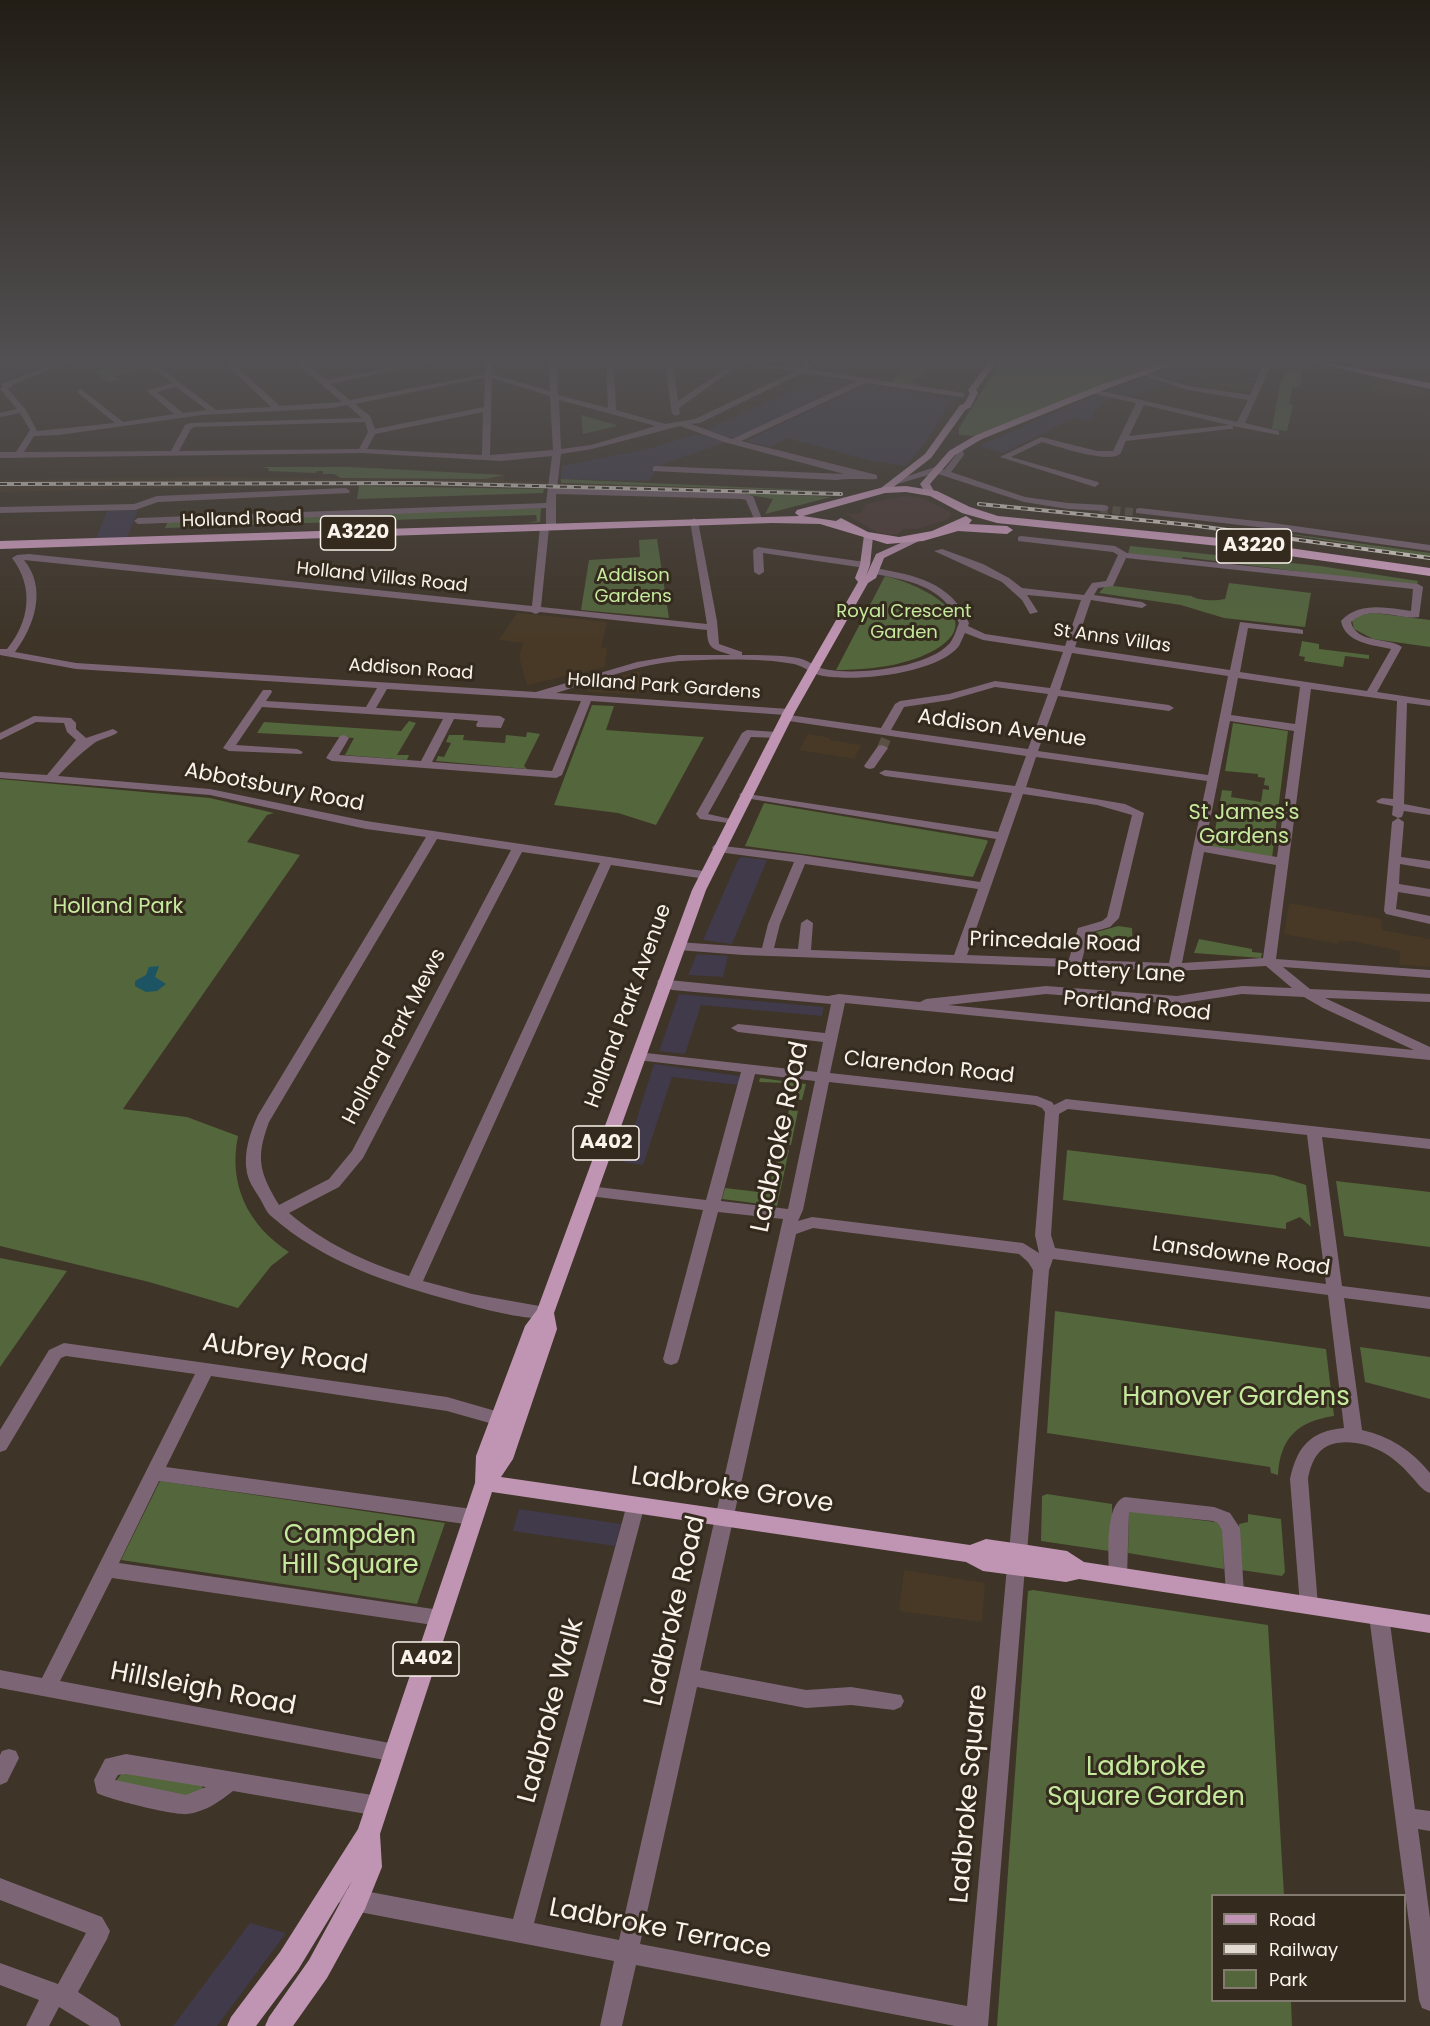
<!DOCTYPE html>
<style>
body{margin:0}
#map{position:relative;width:1430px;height:2026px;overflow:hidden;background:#3e3427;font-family:Poppins,sans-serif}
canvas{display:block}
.legend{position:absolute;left:1211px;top:1894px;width:195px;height:108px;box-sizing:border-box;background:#342a1d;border:2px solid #837a6f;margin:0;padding:8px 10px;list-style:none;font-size:18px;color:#faf3eb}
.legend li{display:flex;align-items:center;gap:12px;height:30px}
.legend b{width:30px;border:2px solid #837a6f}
</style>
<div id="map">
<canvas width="1430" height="2026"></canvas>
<ul class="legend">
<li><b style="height:8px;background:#c095b3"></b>Road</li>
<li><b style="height:8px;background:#e2dbd2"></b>Railway</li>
<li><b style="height:16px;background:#53663c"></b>Park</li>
</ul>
</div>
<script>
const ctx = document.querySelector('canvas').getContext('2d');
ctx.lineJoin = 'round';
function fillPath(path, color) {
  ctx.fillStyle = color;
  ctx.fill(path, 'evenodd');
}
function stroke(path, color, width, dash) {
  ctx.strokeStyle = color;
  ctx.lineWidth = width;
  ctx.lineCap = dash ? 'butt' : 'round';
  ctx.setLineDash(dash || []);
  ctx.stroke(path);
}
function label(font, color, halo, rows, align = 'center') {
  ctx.font = font + ' Poppins,sans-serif';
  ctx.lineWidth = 6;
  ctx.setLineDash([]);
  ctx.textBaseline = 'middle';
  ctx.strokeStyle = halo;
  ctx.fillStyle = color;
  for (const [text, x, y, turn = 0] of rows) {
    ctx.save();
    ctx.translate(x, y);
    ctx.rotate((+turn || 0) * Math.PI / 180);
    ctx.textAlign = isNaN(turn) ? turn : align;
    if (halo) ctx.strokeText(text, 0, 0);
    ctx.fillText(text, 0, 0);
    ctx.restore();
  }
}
fillPath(new Path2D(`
 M0,363h49l-49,20z
 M1188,363h75l-4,9 -50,-9 -13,8 -10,2 4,2 -16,6 -21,-7z
 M822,377l33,5 -121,56 -28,-8z
 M1146,377l21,7 -36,13 -24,-5z
 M865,384l88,15 -28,44 -19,23 -34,-5 -85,-23 -16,9 -25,-6z
 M1098,393l16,4 -16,10 -8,15 -16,-4 -71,35 -24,-7z
 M696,434l30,8 -69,24 -8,15 -88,-2 1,-13 86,-17z
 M138,510l-11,27 -31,2 11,-28z
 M742,857l25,3 -35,84 -29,-4 35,-80z
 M697,954l31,2 -5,21 -35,-2z
 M679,994l145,13 -2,9 -121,-11 -16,49 -26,-3z
 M654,1064l86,12 -2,9 -66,-8 -29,88 -20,-3z
 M519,1509l102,15 -6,22 -102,-15z
 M250,1923l36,10 -69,93h-44z`), '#403a4b');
fillPath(new Path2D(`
 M906,496l18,3 26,13 1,4 -5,4 -29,9h-14l-5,5 -6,1 -15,-3 -31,-18h14l6,-10z`), '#4c3833');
fillPath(new Path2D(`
 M234,363h56l2,1 -47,8z
 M1209,363l24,6 -2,3 4,1 -5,8 22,5 -1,4 -25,-3 -3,5 -23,-4 11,-9 -21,-4 -17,-6 17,4z
 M1380,381l43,8 4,4 -9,7 -53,-11z
 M505,475l-1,6 41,1 -1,7 -220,-5 -324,8v-8l6,-4 206,-3 222,3 51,-1z
 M561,483l160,5 124,5 -26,4 -99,-6 -160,-3z
 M517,613l90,9 -6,25 6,1 -2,19 -78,18 -8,-28 4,-14 -24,-3z
 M638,671l13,16 -18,7 -46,-2 3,-7z
 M808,734l23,4 -1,2 31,5 -7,14 -55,-9z
 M1289,903l92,16 1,11 48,9v28l-31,-2 1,-14 -48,-10h-13l-1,3 -54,-10z
 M904,1570l81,13 -3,39 -83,-11z`), '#483926');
fillPath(new Path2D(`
 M139,363h7l12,9 -4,1 -5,-4 -33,7 4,4 -12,2 -16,-12z
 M907,363l24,1 -10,14 -6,-1 -4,5 7,1 -2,3 -24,-3z
 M999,363h169l-196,73 -13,-1v-7z
 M1288,369l14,2 -2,16h-7l-4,17 4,1 -6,26 -15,-2 8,-45z
 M581,415l35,10 1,1 -34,8z
 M266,467h84l155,8 -20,4 -144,-1 -7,-4h-11v-3h-6l-1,2 -48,-2 1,-3h-5z
 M561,479l290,13 -290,-9z
 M359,486l185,3 -1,4 -186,6z
 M560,488l181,4 90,5 -66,17 8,-15 -30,-5z
 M541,508l-1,14 -13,1 10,-2 -1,-6 -371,13 3,-7z
 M1261,530l169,23v4z
 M657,539l12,79 -88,-8 8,-50 51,-3 -1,-17z
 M1130,546l190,20 98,15 -1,5 -234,-29 -2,4 -53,-7z
 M885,576c28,6 105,39 53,72 -29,18 -69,22 -102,22z
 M1229,583l82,10 -6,34 -81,-9 -43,-13 -82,-12 7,-8 85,11c9,5 24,5 34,3z
 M1374,613l56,7v27l-57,-8 -19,-10 -2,-9 8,-5z
 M1302,641l17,3v5l50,6v4l-24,-3 -2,11 -39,-6 1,-4 -6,-1z
 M592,705l22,1 -8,24 98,7 -48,88 -38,-12 -64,-8z
 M409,721l7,2 -19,32h12l-2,5 -62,-5 9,-17 -97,-5 7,-11 137,9z
 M1233,723l55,8 -16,127 -60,-10 10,-58 10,1 -1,6 30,5 2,-13 6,1v-4l-5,-1 1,-7 -7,-1v-3l-33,-3z
 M527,732l13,2 -16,32 3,3 -91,-8 2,-5 6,1 7,-14 -5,-1 3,-7h15l-1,5 42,3 1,-8 20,2z
 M0,779l210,19 64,15 -7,2 -20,27 53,13 -177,254 64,8 51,19c-10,49 10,89 51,116l-18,14 -33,42 -89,-26 -149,-36z
 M764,803l222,37 2,1 -15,36 -228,-31z
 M1118,926l14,2 1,18 -46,-2 6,-11z
 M1199,939l53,10v3l10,1 -1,5 -67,-5z
 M760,1078l46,6 -4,16 -16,-2 5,-12 -5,-3 -27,-1z
 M789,1110l9,1 -7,34 -10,-1z
 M780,1149l9,1 -12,56 -55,-7 3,-11 42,5z
 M1067,1150l207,25 32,10 5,42 -11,-10 -14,6v6l-223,-29z
 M1336,1181l94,11v55l-86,-11z
 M0,1258l67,13 -67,96z
 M1055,1311l271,38 8,67c-35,5 -54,21 -56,59l-7,-2 -1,-6 -223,-34z
 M1360,1347l70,10v42l-65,-17z
 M160,1481l285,42 -28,81 -296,-44z
 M1047,1494l65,10v45l-3,2 -68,-10 1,-45z
 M1129,1511l94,12 1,46 -96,-16z
 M1248,1514l33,5 4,53 -3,4 -41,-6 -2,-46 9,-2z
 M1033,1590l235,35 16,270 -72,1v104l79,1 1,25h-295l31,-435z
 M123,1772l79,12 1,8 -7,7 -81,-17z`), '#53663c');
fillPath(new Path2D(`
 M159,966l-4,11 11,7 -9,7 -11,1 -11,-6v-5l11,-6 3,-8z`), '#1c5463');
stroke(new Path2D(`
 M1100,509l34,3`), '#5a5144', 8, [8, 4.5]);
stroke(new Path2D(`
 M882,748l4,-9`), '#5a5144', 10, [10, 5]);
fillPath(new Path2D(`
 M57,363h10l-51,20 -8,6 18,21 11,21 78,-8 -37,-30 -1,-2 4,-2 42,33 51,-8 -27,-23 25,-8 -26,-20h8l62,47 55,-3 -46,-44h8l47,43 62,-4 -46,-39h8l22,17 89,-17h14l-99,21 20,16 135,-26v-11h8l-1,11 58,17 -1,-28h8l1,32 50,13 -2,-45h8l2,47 49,14 30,-5 99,-47 -42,-7 -4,-2 51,5 8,-5h9l-8,6 156,24v4h-3l-95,-14 -125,58 136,34v4c-13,1 -27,-1 -41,1l-183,-9v-4l3,-1 188,8 -120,-32 -44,-16 -88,23 -31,5 -4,34 185,5 11,3 9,23 -7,2 -9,-21 -4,-1 -186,-5v32l-7,2 -8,79 166,17 -17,-103 4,-3 4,3 19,100 2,23 23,8v3c19,0 39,0 56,3 10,2 17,9 26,11 31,7 103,-1 125,-25 5,-5 7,-14 10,-21 -17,-39 -51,-42 -88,-50v-4l3,-1c41,7 77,14 95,55l-1,3 17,8 80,12 16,-46 -54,-5 11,17 -8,2 -8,-14 -20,-18 -68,-31 8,-2 41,15 26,14 13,10 62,7 8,-12 14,-2 12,-26 -5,-3 -95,-11v-4l3,-1 94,10 12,7 291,31 5,3 -4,30c-22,3 -48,-13 -68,5 5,22 37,15 51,25l-25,45 53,8v6l-23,-3 -3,101 26,5v6l-26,-4 -2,6 -4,1 6,4 -3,35 29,4v8l-30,-5 -1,20 31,5v8l-32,-5 -2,17 34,7v8l-44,-10 -2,-3 8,-89 6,-4 -6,-3 1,-9 -15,-3 -2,-2 6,-3 11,1 4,-98 -86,-12 -35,270 154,11v8l-147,-11 27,22 120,5v8l-105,-4 105,49v13l-585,-57 -15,70 207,23 15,6 2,3 12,-6 364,40v10l-108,-12 20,149 88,11v12l-86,-11 18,132c28,6 50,21 68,43v20c-9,-3 -13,-11 -20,-18 -18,-21 -44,-36 -73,-32 -19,3 -26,19 -29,36l10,127 -2,6 -7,2 -7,-2 -2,-6 -10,-127c7,-32 20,-48 54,-51l-16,-133 -275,-36 -4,11 -22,283 -2,6 -6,1 6,7 -37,459h-33l-319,-61 -14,61h-22l14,-65 -265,-51 -8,-3 -3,-8 3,-8 8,-3 164,31 114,-415 3,-5 6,-2 6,2 3,5 -111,419 85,17 164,-721 -65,-7 -39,147 -2,4 -6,2 -6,-2 -2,-4 40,-149 -114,-14 -5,-1 -3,-4 3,-4 5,-1 117,14 35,-128 -104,-12 -7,-4 7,-4 180,20 6,-30 -85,-10 -7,-4 7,-4 87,9 6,-29 -159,-14 -15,-8 2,-3 169,17 11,-2 81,8 6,-3 120,-13 131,10 65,-10 50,2 -26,-22 -91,5 -432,-16 -65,-5 -6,-4 6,-4 84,6 6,-24 26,-62 -76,-10 -4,-1 -2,-3 2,-3 87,10 179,27 16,-43 -251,-41 -6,-3 2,-2 257,39 14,-39 -127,-17 -6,-3 6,-3 130,16 11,-30 -244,-36 -1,-2 4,-3 -194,-14 -29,74 -6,3 -224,-17 -6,-3 14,-22 4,-1 5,3 -10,17 82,6 22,-42 -181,-12 -26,38 61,4 6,3 -2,2 -72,-3 -6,-3 40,-58h8l1,2 -6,9 100,6 11,-19 -301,-19 -76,-14v-6h7c23,-28 27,-62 5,-91l5,-3 12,-1 503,52 8,-79 6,-2v-17l-408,16 -4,-3 4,-3 408,-15 6,-47 -51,5 -139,-8 -362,5v-6h16l14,-22 -10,-17 -20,4v-4l17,-4 -17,-20 3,-3 -2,-2zM802,373l55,8 -125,58 -41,-15 9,-1zM481,378h4l-1,29 -109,22 -5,-13 -15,-12zM492,378l58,18 3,54 -63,5zM176,387l31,23 -24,3 -26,-21zM559,400l97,26 -65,19 -30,4zM347,405l15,13 -172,5 -5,2 -14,26 -147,1 10,-16 25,-1 143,-20 130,-7zM483,412l-1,43 -115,-6 8,-15zM365,422l3,10 -9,17 -180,2 12,-22 3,-2zM1126,558l287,31 -2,22c-23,-3 -52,-10 -70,10 4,22 32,24 50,28l-24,42 -127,-19 8,-44 55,6v-4l-4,-1 -59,-7 -10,48 -155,-23 16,-47 51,8 5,-3 -5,-3 -48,-7 4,-7 15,-2zM24,560l507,52 5,2 4,-2 167,18c0,20 7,19 24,25h-52l-42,7 -101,30 -460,-29 -61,-11c20,-27 32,-64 9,-92zM965,633l18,7 80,12 -13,36 -55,-7 -46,13 -49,7 -5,3 -14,24 -92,-13 5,-3 -5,-3 -233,-16c40,-12 82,-29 124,-32 31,-2 85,-3 114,3 9,2 17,9 25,11 33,8 118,-1 140,-29 2,-4 4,-9 6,-13zM1072,653l156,23 -20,99 -170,-24 20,-55 111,15 5,-3 -5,-3 -109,-15zM1238,678l62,9 -5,37 -64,-9zM995,687l53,7 -20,55 -137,-19 13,-23 46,-7zM387,689l194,12 -29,70 -120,-9 22,-43 24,2 -2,4 1,2 24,1 4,-9 -5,-3 -124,-8zM1230,721l64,10 -17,126 -72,-12zM1036,757l171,24 -38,182 -87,-3 7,-27 21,-6 9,-9 25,-105 -19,-9 -99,-17zM1023,794l74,11 35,10 -25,102 -5,4 -24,7 -9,31 -102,-4zM1204,852l72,13 -13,93 -81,5zM805,864l173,25 -24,66 -143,-5 2,-27 -6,-4 -6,4 -3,26 -24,-1 6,-24zM1046,994l131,10 65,-10 62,3 19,11 91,42 -466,-45zM755,1074l60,7 -27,128 -67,-8zM829,1082l206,23 7,3 3,4 -10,123 4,18 -16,-10 -211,-26 -14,4 5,-11zM1068,1109l239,26 19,149 -271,-36 -4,-13 8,-121zM813,1228l206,26 9,8 5,8 -24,283 6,7 -6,1 -2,6 -40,439 -327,-62 57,-257 109,21 45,-3 43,5 7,-3 3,-6 -3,-6 -50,-8 -45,3 -106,-20 96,-436z
 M665,363h8l5,38 56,-38h8l-63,45 1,6 -4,2 -4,-2z
 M1264,363h8l-27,60 34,8v4l-46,-9v3h-3l-104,12c-2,3 -4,10 -6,13 -11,10 -64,-8 -78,-12l-31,15 87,25 1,2 -4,3 -95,-30 41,-20 56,14h16l23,-48 -46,-10v-4h3l144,33 11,-22 -60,-10 -50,-16 4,-2 47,14 61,9zM1144,405l85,20 -100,11z
 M956,446h6l2,9 -13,17 74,25 43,6 37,2 4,3 -4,3 -37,-2 -44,-7 -89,-29 -41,12 -4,-3 45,-15 9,3 12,-15z
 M346,488l4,3 -1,2 -191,9 -23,8 -135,3v-6l134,-3 23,-8z
 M1139,508l127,14 164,23v6l-164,-23 -130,-15v-4z
 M758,547l107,15 5,3 -5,3 -102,-15 1,19 -5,3 -5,-3 -1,-22z
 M34,716l37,2 5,5v6l10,9 27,-9 5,3c-7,6 -18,6 -25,12 -13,10 -24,20 -35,32l152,13 156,32 344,51 2,3 -2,3 -4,1 -95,-14 -188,416 49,13 73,13 6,2 2,4 -2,4c-18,6 -75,-10 -94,-15 -67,-18 -134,-40 -186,-86 -5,-4 -8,-13 -12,-19 -5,-8 -10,-15 -12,-24 -4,-20 3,-40 11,-58l168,-278 -60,-8 -156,-34 -210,-17v-6l47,3 29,-35 -9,-8 -3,-9 -28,-1 -36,18v-7zM437,839l74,11 -159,301 -23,28 -50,26c-19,-32 -24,-46 -10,-83zM522,852l78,11 -191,413c-44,-14 -85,-33 -120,-63l50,-26 24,-29z
 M747,730l30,2 5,3 -5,3 -26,-1 -43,77 27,6 2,2 -2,2 -35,-5 -4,-5 46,-81z
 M882,745l6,3 -14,20 -4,1 -4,-1 -2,-2 14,-20z
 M64,1343l383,54 59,17 3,5 -3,5 -6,2 -53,-15 -236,-35 -45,91 306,42 6,3 3,5 -3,5 -6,3 -313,-44 -40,82 321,47 7,2 3,6 -3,6 -7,2 -328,-48 -52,103 335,63 7,2 3,7 -3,7 -7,2 -395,-74v-18l42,8 153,-304 -129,-18 -5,2 -55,92 -6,2v-22l49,-80z
 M1125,1497l89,10 16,6 10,15 4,66 -2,6 -7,2 -7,-2 -2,-6 -4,-64 -4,-7 -5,-2 -84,-9 -2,64 -2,6 -7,2 -7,-2 -2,-6c0,-20 -5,-72 16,-79z
 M1379,1608l7,2 3,6 26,193 15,2v20l-12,-2 12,89v93l-8,-3 -3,-8 -50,-384 3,-6z
 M9,1749l7,2 3,7 -12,24 -7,3v-30l2,-4z
 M126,1754l252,42 7,3 3,7 -3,7 -7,3 -145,-25c-14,11 -28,21 -46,23 -10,2 -80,-15 -90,-21l-3,-13 11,-21zM126,1774l80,13 -20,8 -71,-15 3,-5z
 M0,1878l102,39 8,14 -3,8 -29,53 40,26 3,8h-31l-31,-19 -10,19h-23l13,-26 -39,-15v-22l58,21 28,-51 -86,-33z`), '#7c6675');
fillPath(new Path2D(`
 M988,363h8l-20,27 2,3 -8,15 -4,1 -35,49 -44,34h-6v-4l44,-34 35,-49 4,-1 6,-11 -2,-3z
 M1167,363h11l-72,26 -124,50 -27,16 -25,29 4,7 -2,2h-6l-6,-9 29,-33 27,-16 124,-50z
 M1315,363h14l101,20v6z
 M864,535l9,2 -3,28 -4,11 10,-22 38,-17 9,2 -39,19 -8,20 -8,5 -73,129 -89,178 -152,423 3,16 -44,130 -12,18 469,68 16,-6 42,6 39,6 17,11 346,53v18l-351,-54 -13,3 -83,-11 -17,-9 -474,-70 -112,342 2,33 -17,42 -38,69 -34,48h-28l4,-9 40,-57 43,-79 -54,89 -42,56h-29l4,-9 49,-65 78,-123 117,-346 1,-27 49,-130 12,-16 155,-420 91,-178 75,-130 -3,-4 5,-13z`), '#c095b3');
fillPath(new Path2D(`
 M906,486l31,5 33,16 28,9 221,22 211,30v8l-211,-30 -222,-23 -35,-10 -32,-17 -24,-4 -21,1 -82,23 33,5 5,-3 27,14 31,5 33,-6 34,-15 6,4 -3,4 38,2 6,4 -6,4 -49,-3 -35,10 -36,3 -67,-20 -48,-1 -772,26v-8l799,-25 -4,-3 2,-3 87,-23z`), '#dba7cb');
const rail = new Path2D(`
 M0,484l420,-1 421,11
 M979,504l212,21 239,33`);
stroke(rail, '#e2dbd2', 4);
stroke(rail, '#342a1d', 2, [7]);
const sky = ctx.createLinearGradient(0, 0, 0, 646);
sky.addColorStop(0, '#221d15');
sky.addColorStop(0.56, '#525052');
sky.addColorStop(1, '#52505200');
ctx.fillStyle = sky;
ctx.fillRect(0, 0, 1430, 646);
label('18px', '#faf3eb', '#342a1d', [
 ["Holland Road",242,520,-2],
 ["Holland Villas Road",382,578,6],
 ["St Anns Villas",1112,639,8],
 ["Addison Road",411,670,4],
 ["Holland Park Gardens",664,687,4]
]);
label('18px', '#c6ea9d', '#342a1d', [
 ["Addison",633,576],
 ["Gardens",633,597],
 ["Royal Crescent",904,612],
 ["Garden",904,633]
]);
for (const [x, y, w] of [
 [358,533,75],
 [1254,546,75],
 [606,1143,66],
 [426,1659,66]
]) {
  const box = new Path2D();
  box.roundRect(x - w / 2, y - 17, w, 34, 4.5);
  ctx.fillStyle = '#342a1d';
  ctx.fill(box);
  stroke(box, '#faf3eb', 1.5);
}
label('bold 20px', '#faf3eb', null, [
 ["A3220",358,533],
 ["A3220",1254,546],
 ["A402",606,1143],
 ["A402",426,1659]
]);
label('21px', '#faf3eb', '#342a1d', [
 ["Addison Avenue",1002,729,8],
 ["Abbotsbury Road",274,788,11],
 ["Princedale Road",1055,943,2],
 ["Pottery Lane",1121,973,3],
 ["Holland Park Avenue",629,1006,-70],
 ["Portland Road",1137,1007,6],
 ["Holland Park Mews",395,1037,-62],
 ["Clarendon Road",929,1068,6],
 ["Lansdowne Road",1241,1257,8]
]);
label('21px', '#c6ea9d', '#342a1d', [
 ["St James's",1244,814],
 ["Gardens",1244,838],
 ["Holland Park",118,908]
]);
label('26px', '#faf3eb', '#342a1d', [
 ["Ladbroke Road",781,1137,-78],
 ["Aubrey Road",285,1355,8],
 ["Ladbroke Grove",732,1491,8],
 ["Ladbroke Road",676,1611,-77],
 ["Hillsleigh Road",203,1690,11],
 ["Ladbroke Walk",552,1711,-75],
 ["Ladbroke Square",970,1794,-85],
 ["Ladbroke Terrace",660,1930,11]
]);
label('26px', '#c6ea9d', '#342a1d', [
 ["Hanover Gardens",1236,1398],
 ["Campden",350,1536],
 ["Hill Square",350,1566],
 ["Ladbroke",1146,1768],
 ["Square Garden",1146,1798]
]);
</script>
